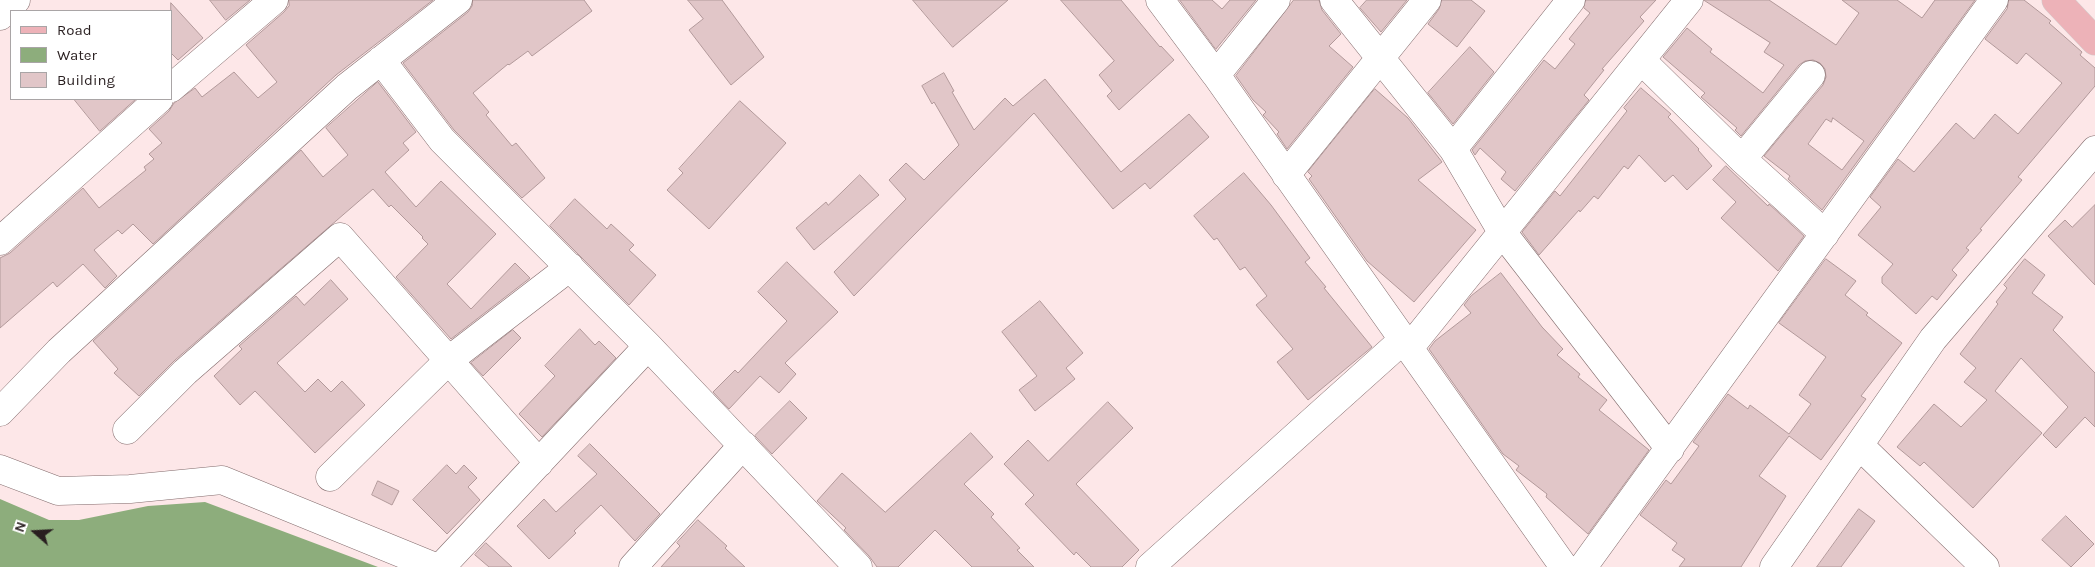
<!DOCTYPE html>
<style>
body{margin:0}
#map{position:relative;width:2095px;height:567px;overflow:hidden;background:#fde7e8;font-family:Karla,sans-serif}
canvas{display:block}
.legend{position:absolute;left:10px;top:10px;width:162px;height:90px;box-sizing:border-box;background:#fff;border:1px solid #a9a5a6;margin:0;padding:6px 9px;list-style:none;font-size:15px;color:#291f20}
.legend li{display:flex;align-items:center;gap:10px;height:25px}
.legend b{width:25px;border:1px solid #a9a5a6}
.north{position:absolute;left:10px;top:507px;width:50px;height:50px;-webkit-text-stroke:4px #fff;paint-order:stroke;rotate:289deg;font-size:14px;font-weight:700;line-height:20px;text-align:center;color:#291f20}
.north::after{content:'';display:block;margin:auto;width:18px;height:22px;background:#291f20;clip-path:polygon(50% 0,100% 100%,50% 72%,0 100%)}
</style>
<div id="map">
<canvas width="2095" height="567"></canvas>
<ul class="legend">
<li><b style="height:6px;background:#edb2b8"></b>Road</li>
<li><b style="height:14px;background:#8dad7c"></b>Water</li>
<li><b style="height:14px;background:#e1c6c8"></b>Building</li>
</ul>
<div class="north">N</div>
</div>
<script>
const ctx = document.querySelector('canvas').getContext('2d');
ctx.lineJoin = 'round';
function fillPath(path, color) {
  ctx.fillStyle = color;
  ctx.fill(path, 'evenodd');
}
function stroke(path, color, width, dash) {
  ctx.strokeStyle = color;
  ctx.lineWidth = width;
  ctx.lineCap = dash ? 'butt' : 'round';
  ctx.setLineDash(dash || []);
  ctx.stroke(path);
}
fillPath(new Path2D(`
 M0,499l49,21h30l69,-14 57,-4 173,65h-378z`), '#8dad7c');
const building = new Path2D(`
 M210,0h40l-24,20z
 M289,0h144l-97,75 -183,169 -20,-20 -11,10 -4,-4 -24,20 23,26 -12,12 -22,-24 -26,23 -4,-5 -53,46v-70l10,-5 73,-65 16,20 47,-38 -2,-3 10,-8 -5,-5 13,-11 -13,-14 20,-18 5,-8 21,-15 7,9 32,-25 24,26 19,-16 -31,-37 38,-33 5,-6z
 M473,0h111l8,11 -60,45 -4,-5 -19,14 -1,-1 -35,29 16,19 -3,3 26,31 4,-3 29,35 -23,20 -68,-68 -51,-67 65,-51 4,-6z
 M688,0h34l42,57 -33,28 -42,-55 14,-11z
 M913,0h95l-55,47z
 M1061,0h60l39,47 1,-1 13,14 -55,50 -12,-14 5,-5 -13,-16 15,-14z
 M1180,0h32l10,9 8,-9h26l-40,49z
 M1294,0h25l3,10 19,24 -12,12 24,21 -66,82 -10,-15 2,-2 -16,-17 3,-3 -13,-12 -17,-24z
 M1367,0h40l-26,32 -21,-24z
 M1442,0h29l14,11 -28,36 -29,-23 11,-15z
 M1586,0h70l-16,17 4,4 -42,48 2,1 -20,25 5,5 -74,91 -14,-12 5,-7 -26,-24 -5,7 -3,-5 72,-90 11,9 20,-25 -6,-5 21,-26 -6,-5z
 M1704,0h65l67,45 23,-32 -17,-13h55l25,18 13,-18h40l-153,210 -34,-31 2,-3 -26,-20 59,-71 3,-8 -1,-8 -5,-6 -7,-3 -8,1 -6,4 -58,71 -6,-6 2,-2 -36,-31 4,-4 -42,-36 24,-29 25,21 -2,3 53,41 21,-28 -20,-13 6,-9zM1833,118l31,23 -22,29 -34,-26 18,-25 5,3z
 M2009,0h15l27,21 -2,2 33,29 -2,3 15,13v18l-77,91 4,3 -42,49 2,1 -16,18 3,2 -17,20 5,5 -20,25 -5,-4 -16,18 -34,-31v-6l11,-13 -35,-29 23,-28 -11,-10 28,-38 16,13 42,-49 18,16 21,-25 23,20 44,-51 -36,-30 -9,11 -32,-25 22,-30z
 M171,3l32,35 -25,22 -7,-7z
 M1470,47l24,25 -41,52 -25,-31z
 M944,73l10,18 -2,1 22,38 31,-32 8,8 32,-27 76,93 68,-58 20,23 -59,52 -5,-6 -32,26 -79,-96 -180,183 -20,-24 72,-73 -17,-19 17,-17 18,17 35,-35 -25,-43 -2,2 -10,-18z
 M378,82l38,50 -13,11 6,7 -24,22 31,35 25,-26 55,53 -49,50 24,25 44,-46 15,15 -79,61 -55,-62 32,-33 -6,-6 1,-1 -32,-32 -2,2 -16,-18 -198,171 -36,36 -25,-23 4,-4 -25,-28 208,-191 22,27 25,-22 -22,-27z
 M1641,88l30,26 -3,3 31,32 -1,1 14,16 -25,24 -14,-15 -8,7 -26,-27 -11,14 -4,-3 -26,33 -4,-3 -14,16 -1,-2 -40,45 -17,-23 33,-41 5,5 67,-85 -3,-3z
 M1375,89l33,29 34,44 -24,18 58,50 -62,72 -47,-41 -58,-82 3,-3 -4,-4z
 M74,99h62l-36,32z
 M740,101l46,42 -77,86 -42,-39 16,-17 -4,-4z
 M1726,166l42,40 1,-2 35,32 -26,35 -57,-53 15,-16 -23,-22z
 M1244,173l27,32 39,53 -5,4 21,25 -2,1 48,59 -64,53 -31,-38 16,-13 -37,-44 11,-9 -22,-29 -5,3 -23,-32 -3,2 -20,-24z
 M860,175l19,20 -65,55 -18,-22 30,-26 2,3z
 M575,199l32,30 4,-5 23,21 -5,5 27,25 -27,30 -79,-79z
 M2095,205v80l-47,-49 17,-16 7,7z
 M1826,259l30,22 -11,14 23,18 -2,2 36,28 -41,53 5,3 -45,61 -32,-24 -30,40 27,20 -45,71h-62l6,-8 -13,-9 5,-7 -37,-28 26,-35 5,4 28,-38 -6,-4 35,-48 20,15 2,-4 39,29 22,-30 -12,-9 27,-38 -47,-34z
 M2025,259l20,16 -13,18 31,24 -10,13 42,43v54l-10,-10 -29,31 -13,-13 25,-28 -47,-49 -26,33 47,42 -69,75 -49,-46 -4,4 -23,-19 37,-43 27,23 26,-27 -23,-18 12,-14 -16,-14 38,-50 -2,-2 11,-14 -3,-3z
 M787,262l51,50 -53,51 11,11 -17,19 -19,-17 -31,33 -16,-17 22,-22 3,3 49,-52 -29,-29z
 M1501,273l41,54 21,22 -6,6 23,19 -2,3 29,23 -8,10 50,40 -61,84 -42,-37 1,-3 -31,-24 3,-4 -16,-12 -74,-105 6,-8 36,-28 -7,-8 7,-9z
 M331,280l17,19 -71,64 28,29 13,-13 13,13 11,-11 23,24 -50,48 -60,-62 -15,14 -26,-29 28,-27 -3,-3 57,-50 8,9z
 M1040,301l43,52 -17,15 9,11 -40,32 -16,-21 18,-14 -35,-44z
 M580,329l15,16 4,-4 17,17 -74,79 -23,-23 36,-38 -10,-10z
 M513,330l8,8 -38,38 -12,-13z
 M790,401l17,17 -35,36 -17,-18z
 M1108,402l25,26 -57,56 63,66 -17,17h-31l-15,-15 -2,3 -49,-51 9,-9 -30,-31 24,-24 20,21z
 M971,433l22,24 -29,27 30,30 -3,3 29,31 -3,2 17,17h-62l-37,-37 -37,37h-21l-8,-11 -25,-26 2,-2 -29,-27 25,-28 43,39z
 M590,444l70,70 -25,27 -34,-36 -27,26 2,2 -27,26 -32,-33 27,-27 12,13 41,-38 -19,-18z
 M447,465l9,9 8,-9 13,13 -9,9 12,13 -33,34 -34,-34z
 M378,481l21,10 -7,14 -20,-10z
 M1859,509l16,12 -34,46h-24z
 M2066,516l28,28 -23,23 -29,-27z
 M698,520l29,26 -2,2 20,19h-84l19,-21 -3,-3z
 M486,543l26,24h-23l-14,-12z`);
fillPath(building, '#e1c6c8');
stroke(building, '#b2999a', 1);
const minor = new Path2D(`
 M1160,0l56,75 348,492
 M1334,0l119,149 118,-149
 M0,16l16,-16
 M381,60l61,80 206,206
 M1641,60l101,99 83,75
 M1216,75l60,-75
 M171,88l103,-88
 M1453,149l49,83 168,217
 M1742,159l69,-84
 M1286,175l141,-175
 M0,241l159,-142
 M1410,347l279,-347
 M0,412l59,-61 288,-264 111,-87
 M127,430l58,-58 155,-135 199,226
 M1859,445l126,122
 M0,469l58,22 72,-2 92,-9 213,87
 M330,477l119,-117 121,-93
 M441,567l207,-221 210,221
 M633,567l110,-122
 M1150,567l254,-228
 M1583,567l411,-567
 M1774,567l159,-228 162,-189`);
const major = new Path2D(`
 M2056,0l39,41`);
stroke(minor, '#826b6c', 29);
stroke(major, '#d0cece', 29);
stroke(minor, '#fff', 28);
stroke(major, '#edb2b8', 28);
</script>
